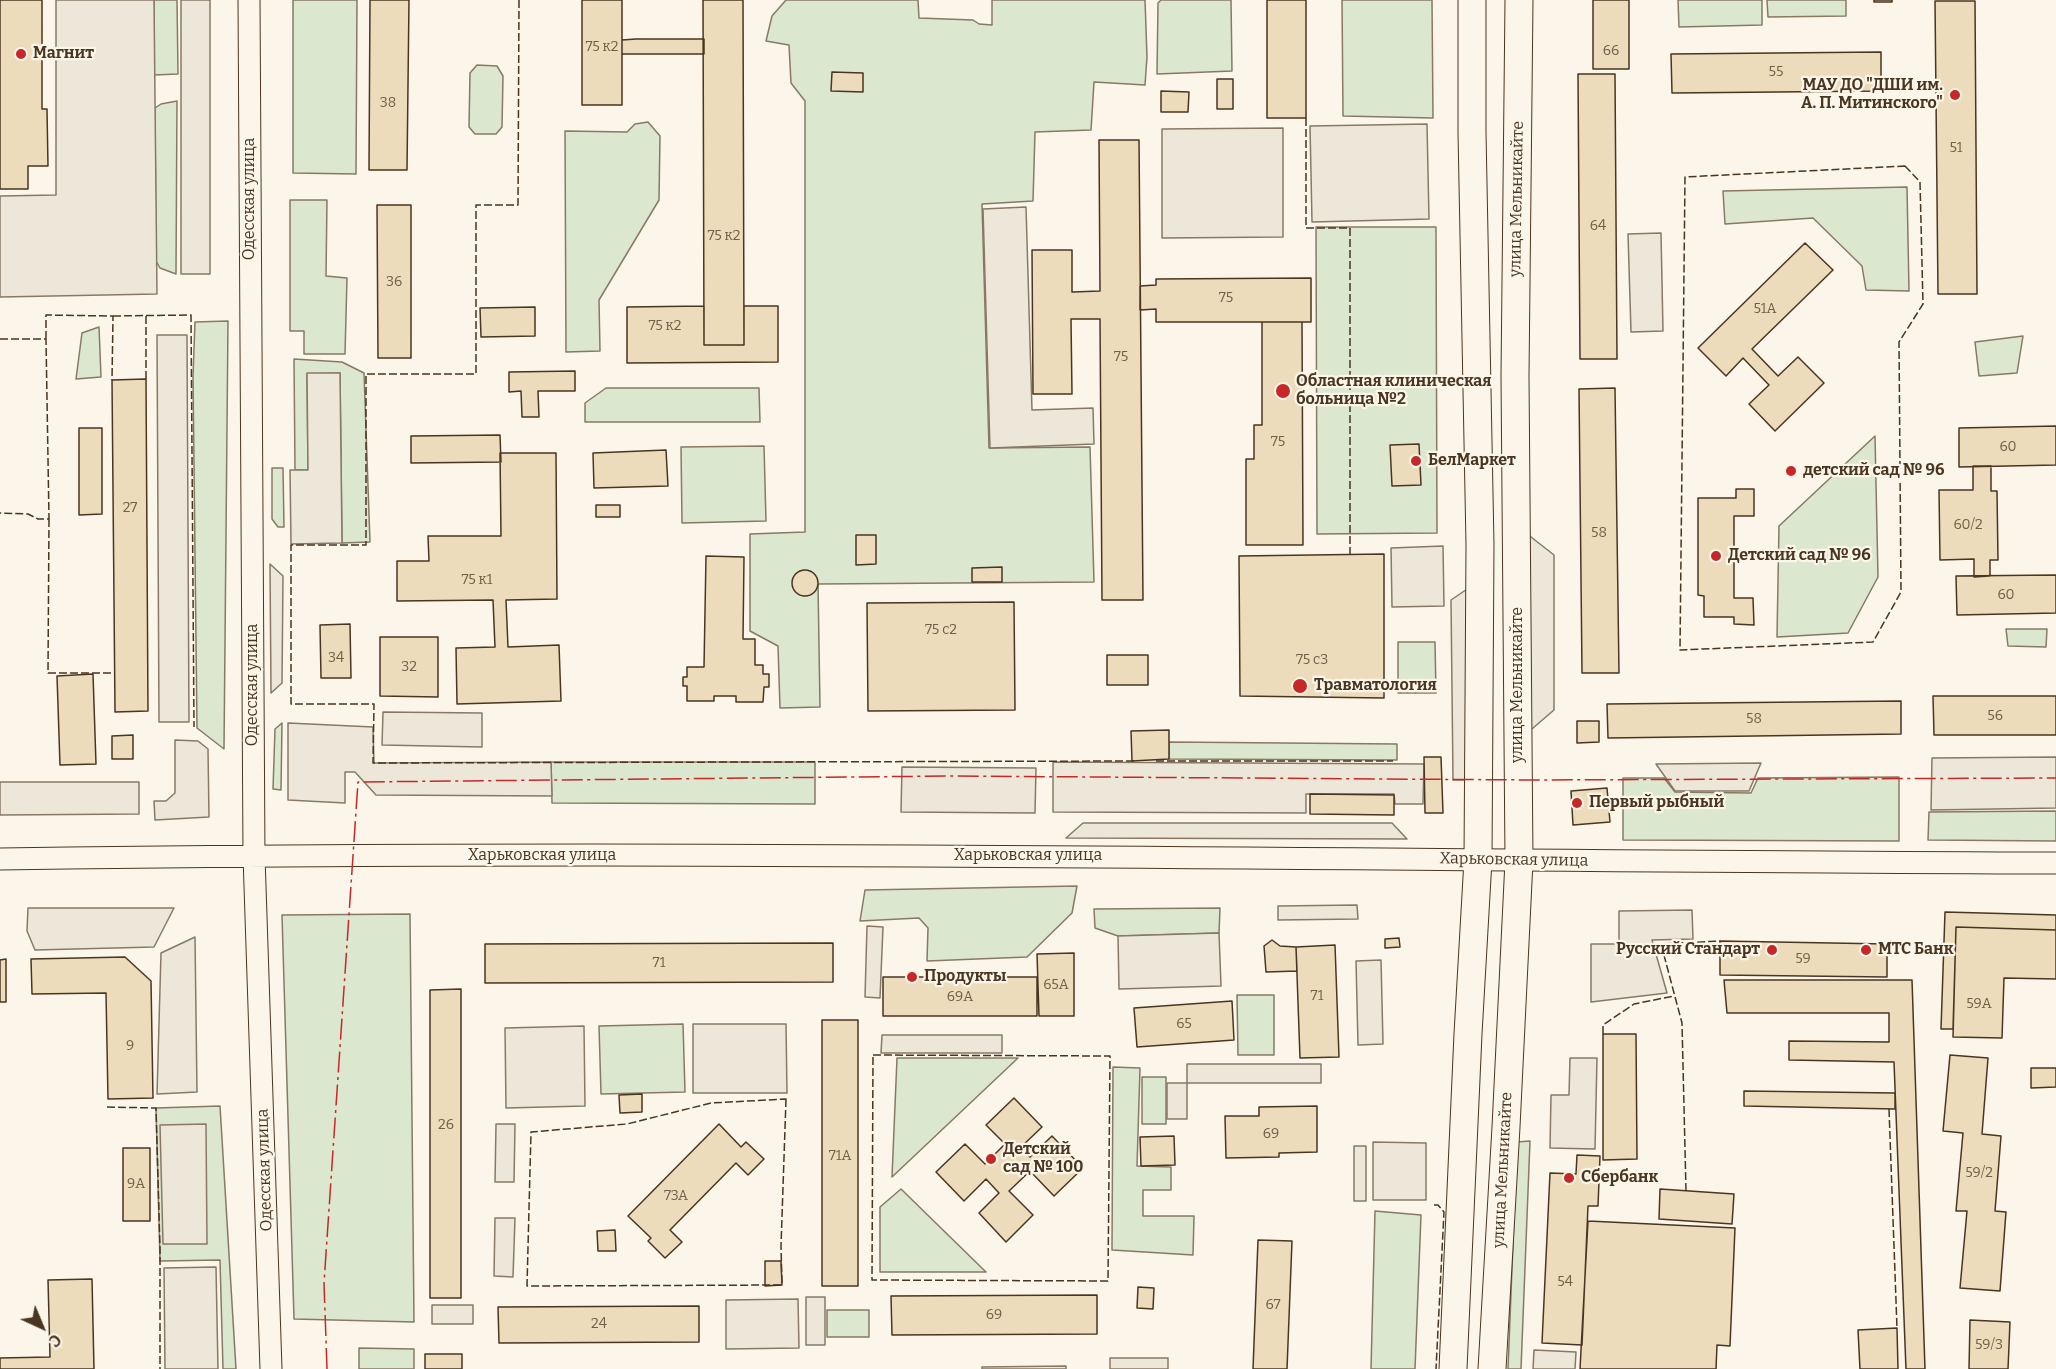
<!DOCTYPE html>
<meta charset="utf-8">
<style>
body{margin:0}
#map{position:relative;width:2056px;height:1369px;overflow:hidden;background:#fbf6e9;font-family:Bitter,serif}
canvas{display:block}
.north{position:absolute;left:12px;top:1297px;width:60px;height:60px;-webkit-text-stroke:4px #fbf6e9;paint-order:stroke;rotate:136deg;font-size:16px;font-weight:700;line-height:24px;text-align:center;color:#4a3520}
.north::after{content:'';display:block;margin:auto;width:21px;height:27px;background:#4a3520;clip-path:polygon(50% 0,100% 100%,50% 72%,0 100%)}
</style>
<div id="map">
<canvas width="2056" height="1369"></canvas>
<div class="north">С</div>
</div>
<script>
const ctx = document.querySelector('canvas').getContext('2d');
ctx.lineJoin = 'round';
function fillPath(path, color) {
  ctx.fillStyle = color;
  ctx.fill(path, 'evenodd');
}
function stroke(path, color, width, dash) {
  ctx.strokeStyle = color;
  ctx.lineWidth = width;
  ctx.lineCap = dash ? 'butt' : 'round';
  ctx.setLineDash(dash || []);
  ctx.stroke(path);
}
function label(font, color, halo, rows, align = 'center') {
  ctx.font = font + ' Bitter,serif';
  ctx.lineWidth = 4.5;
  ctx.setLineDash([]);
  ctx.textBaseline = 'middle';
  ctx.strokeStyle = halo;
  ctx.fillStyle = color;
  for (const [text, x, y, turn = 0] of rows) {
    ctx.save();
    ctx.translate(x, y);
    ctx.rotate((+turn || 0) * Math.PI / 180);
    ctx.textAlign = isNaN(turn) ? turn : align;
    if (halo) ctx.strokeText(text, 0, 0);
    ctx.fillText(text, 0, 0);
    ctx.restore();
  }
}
const green = new Path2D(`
 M154,0h23l1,74 -24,1z
 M293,0h64l-1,174 -63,-1z
 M786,0h132l1,18 54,2 6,4 13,1v-25h153l2,57 -2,28 -51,-3 -3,48 -56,2 -2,69 -51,3 7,244 101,-1 4,135 -276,2 2,123 -40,1 -2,-62 -28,-15v-97l55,-2v-431l-14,-18 -2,-38 -23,-4 6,-25z
 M1161,0h70l1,71 -75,3 1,-71z
 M1342,0h90l1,118 -90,-2z
 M1678,0h84v25l-83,2z
 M1767,0h79v16l-78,1z
 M477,65l20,1 6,10 -1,51 -6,7h-21l-6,-7 1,-54z
 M177,101l-1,173 -16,-6 -4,-7 -1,-153 6,-4z
 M648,122l12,14 -1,64 -60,100 1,51 -34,1 -1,-221 62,1 8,-8z
 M1907,187l2,104 -43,-1 -4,-24 -49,-48 -88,6 -2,-33z
 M290,200h37l-1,76 21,2 -2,76h-41v-23h-14z
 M1316,227h120l1,306 -120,1z
 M228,321l-4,428 -27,-21 -4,-351 2,-55z
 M99,327l2,50 -25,2 6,-46z
 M2023,336l-6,37 -38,3 -4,-34z
 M294,359l48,3 22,11 6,169 -28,1 -2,-170 -33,1 1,96h-13z
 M606,388h153l1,34h-175v-19z
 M1875,436l3,141 -30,56 -71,4 2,-111z
 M764,446l2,75 -84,2 -1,-76z
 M272,468h11l1,59h-6l-6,-8z
 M2006,629h41l-1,18 -38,-1z
 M1398,642h37l1,51h-38z
 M282,723l-1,67 -8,-1 2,-60z
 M1169,742l228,2v16l-228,-1z
 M551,762h264v42l-263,-1z
 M1899,777v64l-276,-1v-62h41l11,14 76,1 7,-15z
 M2056,811v30l-128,-1 1,-28z
 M1077,886l-5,27 -45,44 -100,4 1,-33 -9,-10 -59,3 5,-31z
 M1220,908l-1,25 -101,3 -23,-8 -1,-19z
 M410,914l4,408 -120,-3 -12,-404z
 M1237,995h37v60h-36z
 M683,1024l2,68 -84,2 -2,-68z
 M897,1058h121l-126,119z
 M1113,1067l27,1 -3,98 34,1v23h-28v26h51l-1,39 -81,-5z
 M1142,1077h24v47h-24z
 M220,1106l16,263h-13l-3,-109 -60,1 -4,-153z
 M1530,1141l-9,228h-13l9,-227z
 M901,1189l85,83h-106v-65z
 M1375,1211l46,4 -6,154h-44z
 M827,1310h42v27h-42z
 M359,1348l55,1v20h-55z`);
fillPath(green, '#dce7d0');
stroke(green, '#887966', 1.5);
const parking = new Path2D(`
 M56,0h98l3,294 -157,3v-101l56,-1z
 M181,0h29v274h-29z
 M1427,124l2,95 -117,3 -2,-96z
 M1283,128v109l-121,1v-109z
 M1026,207l6,203 61,-2 1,36 -104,4 -7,-239z
 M1661,233l2,98 -32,1 -3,-98z
 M157,335h30l2,387h-30z
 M307,373h33l2,170 -51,1 -1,-74h18z
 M1517,526l37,29v155l-35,30z
 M1443,546l1,60 -52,1 -1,-59z
 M270,564l13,12 -1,107 -11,10z
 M1479,581l-1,199h-25l-2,-180z
 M383,712l99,1v34l-100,-2z
 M288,723l85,4 1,36 177,-1 1,34 -176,-1 -21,-23h-10v31l-57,-3z
 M175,740l23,1 10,8 1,68 -54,3 -1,-19h12l9,-8z
 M2056,757v51l-125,2 1,-52z
 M1053,762l371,2 -1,40h-28l-1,-10h-88v19l-253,-1z
 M1761,763l-12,28h-74l-19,-27z
 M902,767l134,1 -1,45 -134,-1z
 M0,782h139v32l-139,1z
 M1083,823h309l15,16 -341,-1z
 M1357,905l1,14 -80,1v-14z
 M28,908h146l-20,39 -119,3 -8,-19z
 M1692,910l1,29 -41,1 15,53 -76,9v-58h28v-33z
 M867,926l16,1 -3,71 -15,-1z
 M1219,933l2,53 -102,3 -1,-53z
 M195,937l2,155 -40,2 4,-141z
 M1381,960l2,84 -25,1 -2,-84z
 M693,1024h93l1,69h-94z
 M584,1026l1,80 -79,2 -1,-80z
 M882,1035h120v18h-121z
 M1570,1058h27l-2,91 -45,-1 1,-53h18z
 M1187,1064h134v19h-134v36h-20v-36h20z
 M206,1124l1,120h-44l-3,-119z
 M496,1124h19l-1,58h-19z
 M1373,1142l53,1v57h-53z
 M1354,1146h12v55h-12z
 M495,1218h20l-2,59 -19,-1z
 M216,1267l2,102h-53l-1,-101z
 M806,1297h19v48h-19z
 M798,1299l1,49 -73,1v-49z
 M432,1305h41v19h-41z
 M1534,1350l42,2 -1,17h-42z
 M1110,1358h58v11h-58z
 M1066,1366v3h-84v-2z`);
fillPath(parking, '#ede7d9');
stroke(parking, '#887966', 1.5);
const building = new Path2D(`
 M0,0h42v109h5l1,57h-20v23h-28z
 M370,0h39l-2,170h-38z
 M582,0h40v105h-40z
 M703,0h40l1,345h-40z
 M1267,0h39v118h-39z
 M1593,0h36v69h-36z
 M1874,0h18v2h-18z
 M1935,1h40l2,293h-39z
 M636,39h68v15h-82v-14z
 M1881,52v39l-209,2 -1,-39z
 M832,72l31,1v19l-32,-1z
 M1578,74h37l2,285h-37z
 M1217,79h16v30h-16z
 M1161,91l28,1 -1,20h-27z
 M1099,140h40l4,460h-41l-2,-281h-29l1,75h-39l-1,-144h40v42l28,-1z
 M377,205h34v153h-33z
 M1805,243l28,27 -81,79 26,27 20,-19 26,26 -49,48 -26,-27 20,-19 -26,-27 -17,18 -28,-28z
 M1311,278v44h-155v-13l-16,1v-24l16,-1v-6z
 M704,306v39h40v-39h34v56l-151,1v-56z
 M535,307v29l-54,1 -1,-29z
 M1262,322h40l1,223h-57v-86h8v-34h8z
 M575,371v20h-37l1,26h-17l-1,-26 -12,1v-20z
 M146,379l2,332 -33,1 -3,-332z
 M1615,388l4,285h-37l-3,-284z
 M2056,426v39l-97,2v-39z
 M79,428h23v86l-23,1z
 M500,435l1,27 -90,1v-27z
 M1419,444l2,41 -29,1 -2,-41z
 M666,450l2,36 -74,2 -1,-35z
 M500,453h56l1,146 -51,1 2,47 51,-2 2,56 -104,3 -1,-56 39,-1 -2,-47 -96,1v-40h32l-1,-25h73z
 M1973,466h18v25h6l1,69h-8v16l-16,1v-18l-34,1 -1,-70h34z
 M1736,489h18v27h-20v82h19l1,27 -20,-1v-7h-30v-21l-6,-1v-97h38z
 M596,505h24v12h-24z
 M856,535h20v29l-20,1z
 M1384,554v144l-144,-2 -1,-140z
 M706,556l38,1 -1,82h12v26h8v9h6v13h-5l-1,15h-27v-6h-22v5h-27v-15h-4v-9h4v-10h17z
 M1002,567v15h-30v-14z
 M792 583a13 13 0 1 1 26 0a13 13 0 1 1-26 0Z
 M2056,575v38l-99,2 -1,-39z
 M1014,602l1,108 -147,1 -1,-108z
 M350,624l1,54h-30l-1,-53z
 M380,637h58v60l-58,-1z
 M1107,655h41v30h-41z
 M93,674l3,90 -36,1 -3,-89z
 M1933,696h123v39h-122z
 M1901,701v33l-293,4 -1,-34z
 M1577,721h22v21l-22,1z
 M1169,730v29l-37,2 -1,-30z
 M133,735v24h-21v-23z
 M1424,757h17l2,56h-18z
 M1607,788l3,34 -37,3 -2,-34z
 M1310,794l84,1v20l-84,-1z
 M1945,912l111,3v15l-100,-3 -3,102h-12z
 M1956,927l100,3v49l-52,-1 -2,60 -49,-1z
 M1399,938l1,9 -15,1v-9z
 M1272,940l8,6 16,1 1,24 -31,1 -2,-26z
 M1720,941l167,3v33l-167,-2z
 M833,943v39l-348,1v-39z
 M1335,945l4,112 -39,1 -4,-111z
 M1074,953v63h-35l-2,-62z
 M125,957l26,24 2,117 -45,1 -2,-106 -74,1 -1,-35z
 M6,959v43h-6v-42z
 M883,977h154v39h-154z
 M1724,980h188l13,389h-19l-12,-307 -105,-2v-19l100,1v-29h-162z
 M461,989v309h-31v-308z
 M1232,1001l2,39 -97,7 -3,-39z
 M822,1020h36v266h-36z
 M1603,1034h33l1,125 -34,1z
 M1950,1055l38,3 -6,76 19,2 -6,75 11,1 -6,79 -40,-3 7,-77h-11l7,-78 -20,-2z
 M2031,1068h25v19l-25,1z
 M1744,1091l151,2v16l-151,-3z
 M642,1094v18l-22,1 -1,-18z
 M1014,1098l28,29 -22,21 10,9 22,-21 31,32 -29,28 -24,-25 -21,20 24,24 -27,27 -27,-29 20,-20 -13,-14 -22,22 -28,-29 29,-28 20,20 20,-20 -19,-19z
 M1317,1106v46l-38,1v4l-53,1 -1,-42h34v-9z
 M719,1124l22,23 5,-5 18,17 -16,16 -12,-12 -66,67 12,12 -17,16 -17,-17 3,-3 -23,-22z
 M1174,1136l1,29 -34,1 -1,-29z
 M123,1148h27v73h-27z
 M1577,1155l23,1 -2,50h-10l-6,139 -40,-2 8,-170 26,1z
 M1660,1189l74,5 -2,30 -73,-5z
 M1588,1221l147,7 -5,118 -13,-1 -1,24h-136z
 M615,1230l1,21h-18l-1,-20z
 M1258,1240l34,1 -5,128h-34z
 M765,1261h16l1,24 -17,1z
 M92,1279l2,90h-94v-11l50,-1 -2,-77z
 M1138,1287l16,1 -1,21 -16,-1z
 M1097,1295v39l-205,1 -1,-39z
 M699,1306v36l-200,1 -1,-36z
 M1970,1320l40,2 -2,47h-39z
 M1897,1328l1,41h-38l-2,-39z
 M425,1354h37v15h-37z`);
fillPath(building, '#ecdcbc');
stroke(building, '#4a3520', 1.5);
const minor = new Path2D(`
 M249,0l5,856 17,513
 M0,859c685,-10 1371,2 2056,4`);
const major = new Path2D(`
 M1453,1369l15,-335 10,-174 2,-315 -8,-413v-132
 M1492,1369l14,-242 13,-266 -4,-485 4,-376`);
stroke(minor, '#4a3520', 23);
stroke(major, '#4a3520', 29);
stroke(minor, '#fbf6e9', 21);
stroke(major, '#fbf6e9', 27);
stroke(new Path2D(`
 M519,0l-1,205h-42v169h-110v171h-75v159h83l-1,59 762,-2
 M1306,118v110h44v326
 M1905,166l15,16 3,122 -24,38 2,250 -28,50 -193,8 5,-473z
 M113,316l78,-1 3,412
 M0,339h46l3,180h-11l-10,-5 -28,-1
 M46,339v-24l67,1 -1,64
 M146,379v-64
 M49,519l-1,154h67
 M1156,761h237
 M1603,1034v-9l31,-21 40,-8
 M873,1055l237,1 -2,225 -236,-1z
 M786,1099l-5,147 1,39 -255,1 4,-154 96,-8 84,-21z
 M107,1107l49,1 4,141v120
 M1889,1109l8,219
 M1686,1191l-4,-168 -21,-79 59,-3
 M1434,1205h4l6,7 -8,157`), '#4a3520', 1.5, [8, 3]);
stroke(new Path2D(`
 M327,1369l-3,-86 34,-501 592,-6 585,4 521,-2`), '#c62828', 1.5, [21, 4.5, 3, 4.5]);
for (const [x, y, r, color] of [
 [21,54,6,"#c62828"],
 [1955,95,6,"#c62828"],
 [1283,391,8,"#c62828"],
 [1416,461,6,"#c62828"],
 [1791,471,6,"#c62828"],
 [1716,556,6,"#c62828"],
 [1300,686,8,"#c62828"],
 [1577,803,6,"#c62828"],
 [1772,950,6,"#c62828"],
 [1866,950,6,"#c62828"],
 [912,977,6,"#c62828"],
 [991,1159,6,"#c62828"],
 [1569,1178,6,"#c62828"]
]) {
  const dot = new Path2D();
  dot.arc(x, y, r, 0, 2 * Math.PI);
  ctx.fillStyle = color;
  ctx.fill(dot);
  stroke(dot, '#fbf6e9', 2);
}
label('14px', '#725f47', null, [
 ["75 к2",602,47],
 ["66",1611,51],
 ["55",1776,72],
 ["38",388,103],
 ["51",1956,148],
 ["64",1598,226],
 ["75 к2",724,236],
 ["36",394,282],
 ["75",1226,298],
 ["51А",1765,309],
 ["75 к2",665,326],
 ["75",1121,357],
 ["75",1278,442],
 ["60",2008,447],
 ["27",130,508],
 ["60/2",1968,525],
 ["58",1599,533],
 ["75 к1",477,580],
 ["60",2006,595],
 ["75 с2",941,630],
 ["34",336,658],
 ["75 с3",1312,660],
 ["32",409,667],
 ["56",1995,716],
 ["58",1754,719],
 ["59",1803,959],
 ["71",659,963],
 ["65А",1056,985],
 ["71",1317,996],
 ["69А",960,997],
 ["59А",1979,1004],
 ["65",1184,1024],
 ["9",130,1046],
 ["26",446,1125],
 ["69",1271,1134],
 ["71А",840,1156],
 ["59/2",1979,1173],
 ["9А",136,1184],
 ["73А",676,1196],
 ["54",1565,1282],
 ["67",1273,1305],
 ["69",994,1315],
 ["24",599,1324],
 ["59/3",1989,1345]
]);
label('bold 16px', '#4a3520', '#fbf6e9', [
 ["Магнит",33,54],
 ["МАУ ДО \"ДШИ им.",1943,86,"right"],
 ["А. П. Митинского\"",1943,104,"right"],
 ["Областная клиническая",1296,382],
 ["больница №2",1296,400],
 ["БелМаркет",1428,461],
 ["детский сад № 96",1803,471],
 ["Детский сад № 96",1728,556],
 ["Травматология",1314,686],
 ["Первый рыбный",1589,803],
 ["Русский Стандарт",1760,950,"right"],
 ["МТС Банк",1878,950],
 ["Продукты",924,977],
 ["Детский",1003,1150],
 ["сад № 100",1003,1168],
 ["Сбербанк",1581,1178]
], 'left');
label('16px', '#4a3520', '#fbf6e9', [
 ["Одесская улица",250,199,-90],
 ["улица Мельникайте",1517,199,-89],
 ["Одесская улица",253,685,-90],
 ["улица Мельникайте",1518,685,-90],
 ["Харьковская улица",542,856],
 ["Харьковская улица",1028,856],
 ["Харьковская улица",1514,860,1],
 ["Одесская улица",265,1170,-92],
 ["улица Мельникайте",1503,1170,-87]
]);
</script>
